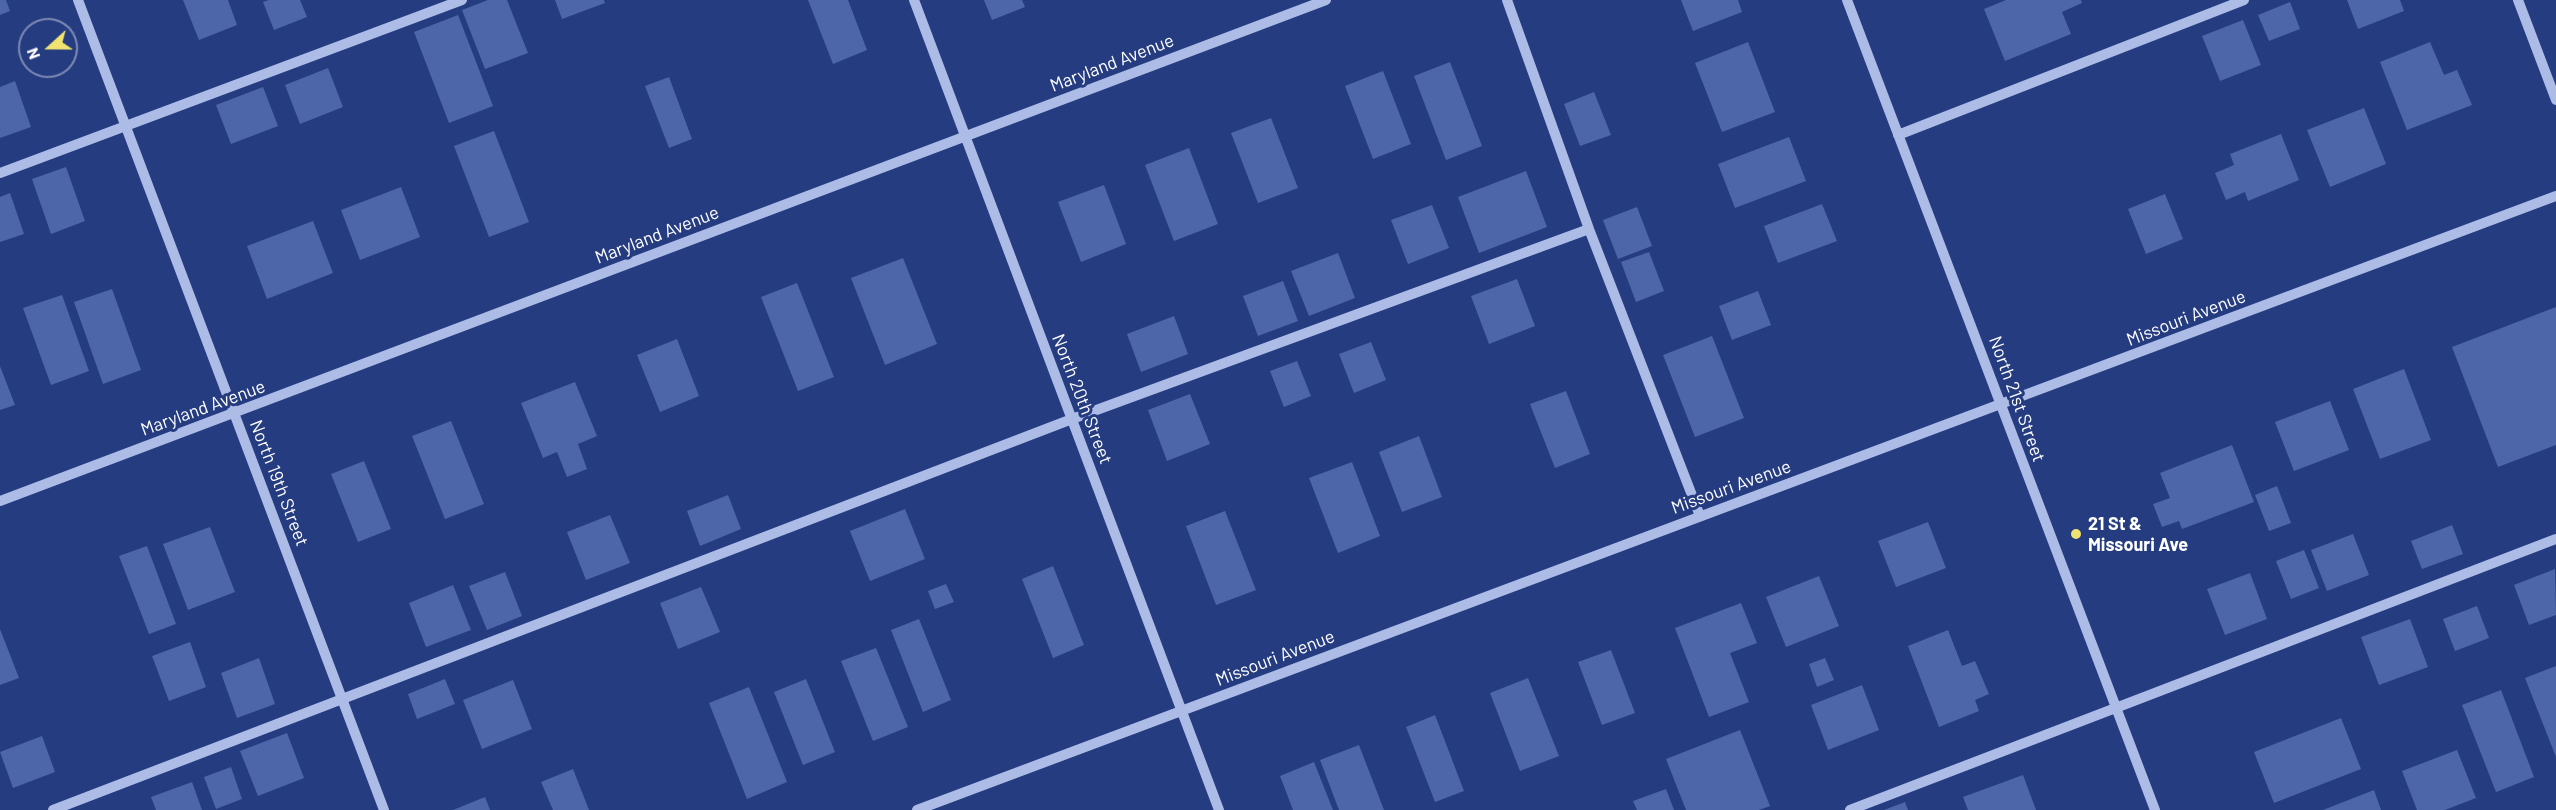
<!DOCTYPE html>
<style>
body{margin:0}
#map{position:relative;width:2556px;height:810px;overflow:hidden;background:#253c81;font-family:Barlow,sans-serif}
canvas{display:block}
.north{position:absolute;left:18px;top:18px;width:60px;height:60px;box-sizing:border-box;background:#253c81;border:2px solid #7c8ab3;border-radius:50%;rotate:249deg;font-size:16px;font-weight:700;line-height:24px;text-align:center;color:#fff}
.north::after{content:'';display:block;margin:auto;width:21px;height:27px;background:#f0e371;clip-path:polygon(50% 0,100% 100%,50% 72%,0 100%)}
</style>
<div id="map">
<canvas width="2556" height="810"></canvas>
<div class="north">N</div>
</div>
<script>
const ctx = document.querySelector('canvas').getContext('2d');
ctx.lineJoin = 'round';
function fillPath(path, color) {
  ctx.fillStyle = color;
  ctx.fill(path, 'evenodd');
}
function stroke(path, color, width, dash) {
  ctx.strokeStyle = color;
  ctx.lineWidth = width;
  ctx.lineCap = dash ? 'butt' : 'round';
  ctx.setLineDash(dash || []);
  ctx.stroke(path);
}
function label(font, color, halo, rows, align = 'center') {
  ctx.font = font + ' Barlow,sans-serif';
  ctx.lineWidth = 6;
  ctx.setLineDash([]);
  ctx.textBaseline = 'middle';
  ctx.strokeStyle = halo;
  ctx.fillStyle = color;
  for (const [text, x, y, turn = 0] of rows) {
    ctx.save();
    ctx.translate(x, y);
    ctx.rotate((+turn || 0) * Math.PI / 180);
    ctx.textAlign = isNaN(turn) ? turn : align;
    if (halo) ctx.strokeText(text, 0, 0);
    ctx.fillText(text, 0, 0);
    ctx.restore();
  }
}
fillPath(new Path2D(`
 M0,0h6l4,11 -10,4z
 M183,0h45l9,25 -38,15z
 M269,0h31l7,17 -33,13 -11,-28z
 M488,0h19l21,53 -43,16 -23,-59z
 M555,0h49l1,3 -43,16z
 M808,0h40l19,50 -34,14z
 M984,0h38l3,7 -33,13z
 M1681,0h57l4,12 -49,19z
 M2006,0h75l1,3 -20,9 9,22 -66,27 -21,-52z
 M2347,0h53l4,11 -46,18z
 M2290,2l10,27 -31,12 -11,-26z
 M458,15l35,91 -44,17 -35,-91z
 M2243,20l18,45 -41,16 -18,-45z
 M1748,42l27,70 -53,20 -27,-69z
 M2430,42l14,33 13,-5 15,35 -65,25 -27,-68z
 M1450,62l32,84 -36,14 -32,-84z
 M328,68l15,39 -43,17 -15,-39z
 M1383,71l28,73 -38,15 -28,-73z
 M669,77l23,62 -23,9 -24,-62z
 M15,81l16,46 -31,11v-51z
 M263,87l15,39 -47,18 -15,-39z
 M1594,92l17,43 -31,11 -16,-42z
 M2364,108l22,56 -56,23 -23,-57z
 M1271,118l27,70 -40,15 -27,-70z
 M494,131l35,91 -40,15 -35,-91z
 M2281,134l18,46 -51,21 -3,-9 -19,8 -11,-27 19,-8 -4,-11z
 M1789,137l17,44 -71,27 -17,-44z
 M1189,148l29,76 -44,17 -29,-76z
 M66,167l19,54 -34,13 -19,-55z
 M1526,171l21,56 -68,26 -21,-56z
 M1104,185l22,59 -45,18 -23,-60z
 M401,187l19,50 -60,23 -19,-50z
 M10,193l14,41 -24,8v-45z
 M2165,194l18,45 -37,15 -18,-45z
 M1822,204l15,37 -59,22 -14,-37z
 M1432,205l17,43 -41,16 -17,-44z
 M1637,207l15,39 -34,13 -15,-39z
 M313,221l20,52 -66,26 -20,-53z
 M1649,252l15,39 -28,11 -15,-40z
 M1338,253l17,45 -46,18 -18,-45z
 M903,258l34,86 -52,21 -34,-87z
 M1517,279l18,47 -46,18 -18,-48z
 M1283,281l15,40 -40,15 -15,-40z
 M797,283l37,94 -36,14 -37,-94z
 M112,289l29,81 -38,14 -29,-82z
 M1758,291l13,34 -39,15 -13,-34z
 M62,295l27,76 -38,14 -28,-77z
 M2556,307v138l-58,22 -46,-120z
 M1174,316l14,38 -47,18 -14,-38z
 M1712,336l32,82 -49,19 -32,-82z
 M677,339l22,57 -39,16 -23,-57z
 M1371,342l15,38 -32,13 -15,-39z
 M1297,361l14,35 -27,11 -14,-36z
 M0,366l15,39 -15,5z
 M2404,369l27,71 -51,19 -27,-70z
 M575,382l22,54 -19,8 9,25 -20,8 -10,-25 -14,6 -22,-55z
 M1566,391l24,63 -35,14 -25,-64z
 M1190,394l20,50 -43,17 -19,-51z
 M2330,401l19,49 -55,21 -19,-49z
 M451,421l33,83 -39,15 -33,-83z
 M1419,436l23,61 -40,15 -23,-60z
 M2232,445l22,57 -72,27 -3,-8 -17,6 -9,-23 17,-6 -10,-25z
 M364,461l27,68 -33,13 -27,-68z
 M1352,462l28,74 -42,17 -29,-75z
 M2277,486l14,37 -22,8 -14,-36z
 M728,495l13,34 -41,17 -13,-35z
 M905,509l20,50 -55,22 -20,-50z
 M1225,511l31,79 -40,15 -30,-79z
 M610,515l20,48 -44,17 -19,-48z
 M1928,522l18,46 -50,19 -18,-46z
 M2452,525l11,29 -41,15 -11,-28z
 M210,527l25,65 -47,18 -25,-66z
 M2353,534l16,41 -42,16 -16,-41z
 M147,546l29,78 -27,10 -30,-78z
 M2304,550l15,38 -28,11 -15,-38z
 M1053,566l31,79 -31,13 -31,-79z
 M2555,569l1,46 -27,10 -15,-40z
 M505,572l17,44 -35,14 -18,-44z
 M2250,573l17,46 -42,16 -18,-46z
 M1819,576l20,50 -53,21 -20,-50z
 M946,584l8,18 -19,7 -7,-18z
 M453,585l18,45 -45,17 -17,-44z
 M701,587l19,45 -42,17 -18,-46z
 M1741,603l16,40 -27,10 19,49 -40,15 -34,-89z
 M2477,606l12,32 -34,13 -12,-32z
 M919,619l32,81 -28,12 -32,-82z
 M2410,619l18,48 -49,18 -18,-48z
 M0,629l19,49 -19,7z
 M1948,630l14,36 13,-5 14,33 -14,6 4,11 -40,16 -31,-81z
 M190,642l16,45 -37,14 -17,-45z
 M876,648l32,79 -35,14 -32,-80z
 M1611,650l24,63 -33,12 -24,-63z
 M259,658l16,46 -38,14 -16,-45z
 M1825,658l9,22 -17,7 -8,-23z
 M2556,666v91l-31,-79z
 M1528,678l31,78 -39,15 -30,-78z
 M445,679l10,25 -38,15 -9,-25z
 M806,679l29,73 -32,13 -29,-73z
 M513,680l19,49 -50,20 -19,-49z
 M1862,685l17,45 -51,20 -17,-45z
 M749,687l38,95 -40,17 -38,-96z
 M2501,690l33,87 -38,15 -34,-87z
 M1435,715l29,76 -29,11 -29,-75z
 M2341,718l20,51 -87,34 -20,-51z
 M1740,730l30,76 -11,4h-73l-20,-51z
 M287,733l17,45 -46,18 -18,-45z
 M42,736l13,36 -42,16 -13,-36z
 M1359,745l25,65h-45l-19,-50z
 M2457,750l19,48 -31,12h-28l-15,-39z
 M1314,762l19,48h-40l-13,-34z
 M231,767l11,32 -26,10 -12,-32z
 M573,769l16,41h-36l-12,-28z
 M2023,775l13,35h-68l-5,-13z
 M192,782l10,28h-46l-5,-13z
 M1666,789l8,21h-37l-4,-9z
 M2374,790l7,20h-58z
 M485,797l5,13h-37z
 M1905,802l3,8h-24z`), '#4d66aa');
stroke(new Path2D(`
 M78,0l306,810
 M914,0l305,810
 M1507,0l82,229 111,287
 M1847,0l308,810
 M2518,0l38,100
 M1898,135l346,-135
 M0,173l462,-173
 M0,501l1326,-501
 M53,810l1019,-391 517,-190
 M917,810l1639,-614
 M1850,810l706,-271`), '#adbce7', 10);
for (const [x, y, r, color] of [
 [2076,534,6,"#f0e371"]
]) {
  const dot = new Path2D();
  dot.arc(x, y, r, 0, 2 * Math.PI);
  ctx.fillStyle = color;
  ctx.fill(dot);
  stroke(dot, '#253c81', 2);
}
label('18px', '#fff', '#253c81', [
 ["Maryland Avenue",1112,63,-21],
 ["Maryland Avenue",657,235,-21],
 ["Missouri Avenue",2186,318,-21],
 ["North 20th Street",1082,399,69],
 ["North 21st Street",2017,399,70],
 ["Maryland Avenue",203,408,-20],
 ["North 19th Street",279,483,69],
 ["Missouri Avenue",1731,487,-20],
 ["Missouri Avenue",1275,658,-21]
]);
label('bold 18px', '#fff', '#253c81', [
 ["21 St &",2088,524],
 ["Missouri Ave",2088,545]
], 'left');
</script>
